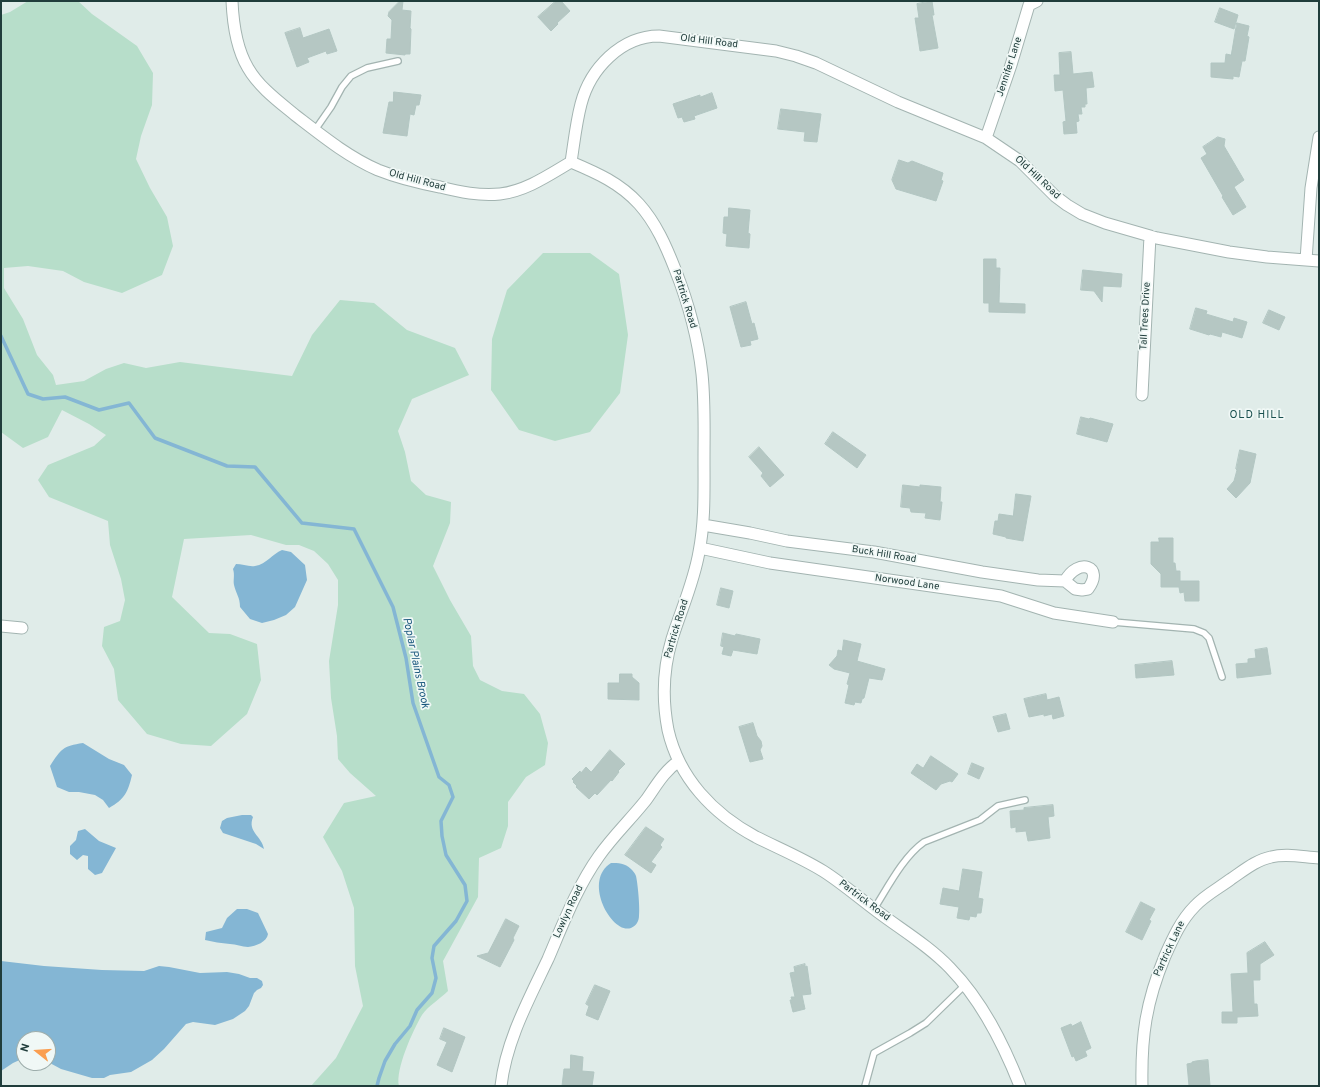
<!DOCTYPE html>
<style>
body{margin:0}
#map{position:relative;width:1320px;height:1087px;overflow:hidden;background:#e0ece9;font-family:Overpass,sans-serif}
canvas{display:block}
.frame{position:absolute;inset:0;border:2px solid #203d3b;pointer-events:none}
.north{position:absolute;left:16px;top:1031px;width:40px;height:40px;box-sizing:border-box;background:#f0f8f6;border:1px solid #9dadab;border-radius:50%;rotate:287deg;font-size:11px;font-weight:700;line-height:16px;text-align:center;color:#203d3b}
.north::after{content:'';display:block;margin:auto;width:14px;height:18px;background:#fa9e50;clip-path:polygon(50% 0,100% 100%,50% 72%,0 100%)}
</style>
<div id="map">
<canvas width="1320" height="1087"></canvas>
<div class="frame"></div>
<div class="north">N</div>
</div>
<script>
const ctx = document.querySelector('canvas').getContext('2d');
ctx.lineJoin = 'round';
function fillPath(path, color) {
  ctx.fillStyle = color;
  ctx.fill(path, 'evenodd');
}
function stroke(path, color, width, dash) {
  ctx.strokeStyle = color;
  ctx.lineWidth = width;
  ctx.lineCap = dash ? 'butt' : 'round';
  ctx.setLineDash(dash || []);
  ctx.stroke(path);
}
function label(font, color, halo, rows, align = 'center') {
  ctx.font = font + ' Overpass,sans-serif';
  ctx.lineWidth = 3.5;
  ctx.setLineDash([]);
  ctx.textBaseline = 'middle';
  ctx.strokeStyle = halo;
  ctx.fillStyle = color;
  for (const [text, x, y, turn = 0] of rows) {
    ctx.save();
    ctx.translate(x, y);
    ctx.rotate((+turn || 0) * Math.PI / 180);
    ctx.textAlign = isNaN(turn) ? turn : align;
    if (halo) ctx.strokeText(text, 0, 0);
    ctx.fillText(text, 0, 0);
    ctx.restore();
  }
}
fillPath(new Path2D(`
 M28,1h50l14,13 45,32 16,27 -1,32 -11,31 -5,23 14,29 17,29 6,29 -11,29 -40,18 -38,-11 -21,-11 -35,-5 -24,2v20l19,31 14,36 16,20 3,10 28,-4 22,-12 18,-6 22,5 34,-6 112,14 20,-41 28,-35 34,3 33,27 48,18 14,27 -57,24 -14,32 7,21 6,29 15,14 25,7 -1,21 -17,43 17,34 21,36 2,30 7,14 22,11 22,3 16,20 8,29 -3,22 -19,12 -18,25v24l-7,22 -22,10 -1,39 -35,64 5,30c-8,8 -20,15 -26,24 -9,15 -27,55 -23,71h-88l25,-28 27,-52 -8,-40 -1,-58 -12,-37 -19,-34 21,-34 32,-7 -26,-23 -12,-14 -1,-23 -6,-38 -2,-37 9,-56v-25l-10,-16 -14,-13 -15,-6h-13l-35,-10 -67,4 -12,58 37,36 21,1 27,10 4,36 -14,34 -36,32 -30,-2 -34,-10 -29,-34 -4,-31 -12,-23 2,-19 16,-6 5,-21 -4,-21 -11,-34 -2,-24 -59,-24 -11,-17 10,-15 46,-19 12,-11 -17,-11 -27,-14 -14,27 -25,11 -22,-16v-417l9,-3z
 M543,253h47l29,21 9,61 -8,58 -30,39 -35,9 -36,-11 -28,-40 1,-51 15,-49z`), '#b7deca');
fillPath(new Path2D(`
 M282,550l9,2 14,13 2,15 -12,27 -9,8 -12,5 -12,3 -12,-4 -10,-12c0,-10 -4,-13 -6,-22 -1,-5 1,-10 -1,-16l3,-5c6,0 13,3 19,2 12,-2 17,-12 27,-16z
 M83,743l26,16 15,6 8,10c-4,17 -7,24 -23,33l-6,-8 -8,-5 -16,-3h-10l-12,-5 -7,-21c11,-17 13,-20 33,-23z
 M242,815h9l2,2c-6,15 9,19 11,32l-8,-5 -33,-11 -3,-5 2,-7 5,-3z
 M85,829l14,12 17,7 -14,25 -7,2 -7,-6v-13l-5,-1 -6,5 -7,-6v-8l6,-6 2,-9z
 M611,863c7,0 14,0 20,6 2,2 4,4 5,7 2,9 4,32 3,40 0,5 -3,10 -8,12 -19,7 -49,-47 -20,-65z
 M237,909h10l11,4 10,21c-1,8 -12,12 -20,13 -6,0 -12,-3 -18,-3 -9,-1 -17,-2 -25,-4l1,-8 16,-4 5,-10z
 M1,961l43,5 58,4 42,1 15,-5 10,1 31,6 27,-1 12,2 11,4h7l5,3 1,4 -2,3 -4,2 -3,3 -5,13 -4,5 -12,8 -18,6 -22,-3 -7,2 -22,25 -12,11 -21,12 -21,3 -6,3h-12l-31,-9 -13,-7v-23h-24v19l-11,5 -12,8z`), '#84b6d4');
stroke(new Path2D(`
 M1,336l27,58 15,5 22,-2 34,13 30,-7 26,35 72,28 28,1 47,56 52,6 39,78 13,51 7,45 26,74 10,8 4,12 -12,24 1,15 4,19 19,30 2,16 -11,20 -22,25 -2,12 4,20 -4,15 -15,17 -7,16 -15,18 -10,17 -6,17 -2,8`), '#84b6d4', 3.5);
const building = new Path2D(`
 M400,1h3l-1,9 9,1 -1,17 1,1 -1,25h-5v1l-19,-2 1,-14h4l1,-19 -4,-4 1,-4z
 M556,1h5l9,10 -13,12 1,1 -7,7 -13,-14z
 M932,1l2,14h-2l6,33 -18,3 -5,-33h4l-2,-14z
 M1220,8l18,7 -4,14 -19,-7z
 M1237,23l12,3 -2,10 2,1 -4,24h-3l-3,16 -6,-1v3l-22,-2v-14h14l1,-9 5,1z
 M300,28l3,10 26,-9 8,22 -10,3 -1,-3 -19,7 2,4 -12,5 -12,-34z
 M1071,52l2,22 19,-2 2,15 -8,1 1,16h-2v3h-4l1,7h-4l1,7 -3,1 1,11 -13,1 -1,-12 3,-1 -3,-31 -8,1 -1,-16h6l-1,-22z
 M394,92l27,3 -2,10h-3l-2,10 -4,-1 -3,22 -24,-3 6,-31h4z
 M712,93l5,15 -23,8 1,3 -11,3 -2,-5 -4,1 -5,-14 27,-9v2z
 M781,109l40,5 -4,28 -13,-1 1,-9 -27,-3z
 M1218,137l7,2 -1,7 20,34 -10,7 12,20 -13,8 -11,-18 1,-1 -22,-38 6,-4 -4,-7z
 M899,160l9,3 4,-2 31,12 -2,7 2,1 -7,20 -40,-12 -4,-9z
 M729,208l21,2 -2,23 2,1 -1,14 -23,-2 1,-12 -4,-1 1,-16h4z
 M984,259h12v9h4l-1,35 26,1v9l-36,-1v-9h-5z
 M1083,270l39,4 -1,13 -18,-1 -1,16 -8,-11 -13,-1z
 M746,302l6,22 2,-1 4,16 -8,2 1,4 -10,2 -11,-40z
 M1196,308l11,3 -1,3 27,8 1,-4 13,4 -5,16 -20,-6 -1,5 -11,-3 -1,1 -19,-6z
 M1269,310l16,7 -6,13 -16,-7z
 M1081,417l8,2 1,-1 23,6 -6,18 -30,-8z
 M833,432l33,23 -9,13 -32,-24z
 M759,447l25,28 -14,12 -9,-11 2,-3 -14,-16z
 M1240,450l16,4 -6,29 -14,15 -9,-9 7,-8 3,-11 -1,-1z
 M903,485l17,2v-2l21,2 -1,15h2l-2,18 -15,-2 1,-5 -15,-1 -1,-4 -9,-1z
 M1016,494l15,2 -8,45 -17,-3v-1l-13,-3 2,-13h3l1,-7 14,2z
 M1159,538h14v25h2l1,8h4v10h19v20h-14l-1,-9 -4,1 -1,-6h-18v-13l-10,-10v-22h8z
 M721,588l12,3 -4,17 -12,-3z
 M723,633l12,3 1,-2 24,5 -3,15 -24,-4 -2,6 -9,-2 2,-7 -3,-1z
 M844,640l17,4 -4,17 28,8 -3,11 -13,-2 -5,20 -2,1 -1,4 -6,-1 -1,3 -9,-2 4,-18 -2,-1 3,-11 -16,-4 -5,-4 8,-9 1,-6 4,1z
 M1267,648l4,26 -34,4 -1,-14 12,-1v-4l8,-1 -1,-8z
 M1172,661l2,14 -38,3 -1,-13z
 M620,674h12v3l7,6v17l-31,-1v-16h11z
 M1046,694l1,6 12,-3 5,19 -11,3 -1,-5 -8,2v-2l-15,3 -5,-18z
 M1006,714l4,15 -12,3 -5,-15z
 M753,723l4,13 4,5 1,5 -2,4 3,9 -13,3 -11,-35z
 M610,750l15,14 -7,7 1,1 -7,9 -1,-1 -14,15 -2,-2 -6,6 -13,-12 1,-1 -4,-4 1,-1 -2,-2 8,-8 1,2 5,-6 5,5z
 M931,756l27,18 -6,8 -2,-1 -9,3 -5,6 -25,-17 6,-9 6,4z
 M972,763l12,5 -5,11 -11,-5z
 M1053,805l1,11 -6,1 2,21 -22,3 -2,-10 -10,1v-5l-5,1 -1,-17 14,-1v-2z
 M646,827l18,12 -4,6 2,2 -11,15 5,3 -5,8 -26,-18z
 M963,869l19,3 -4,26 5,1 -2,14h-4l-1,4 -6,-1 -1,4 -12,-2 2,-11 -19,-3 3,-16 16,3z
 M1141,902l14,7 -6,11 2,1 -9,19 -16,-8z
 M506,919l13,7 -6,12 1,2 -14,27 -23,-11 11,-3z
 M1265,942l9,13 -14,9v16h-7l1,24h3l1,12 -21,1v6h-15v-11h11l-2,-38 17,-1 -1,-20z
 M805,964v3l2,-1 4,28 -9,1 3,14 -12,3 -3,-12h2l-1,-3h4l-5,-24 5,-1 -1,-5z
 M595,985l15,6 -12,29 -12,-5 3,-9 -3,-2z
 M1081,1022l10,26 -6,3 2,5 -11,5 -2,-5 -2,1 -11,-29 10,-4 1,2z
 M444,1028l21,9 -13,35 -15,-7 10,-23 -7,-3z
 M571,1055l12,2 -1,14 12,1 -2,14h-30l2,-17h6z
 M1208,1060l2,26h-21l-2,-22 5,-1v-1l4,-1z`);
fillPath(building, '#b5c7c3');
stroke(building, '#b2c6c2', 1);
const service = new Path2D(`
 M315,130l16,-23 11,-20 9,-11 16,-8 31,-7
 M1113,622l81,7 10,4 5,5 13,39
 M874,909c14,-22 29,-52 50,-67l56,-22 18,-14 27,-6
 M865,1086l9,-33 36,-20 16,-10 39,-38`);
const minor = new Path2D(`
 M232,1c1,23 4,47 16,67 11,19 30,33 47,47 26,20 53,42 83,55 20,8 41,13 62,17 20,5 39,9 60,7 26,-3 49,-19 71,-32 3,-19 5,-39 10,-58 9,-35 40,-68 78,-68l117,15 20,5 20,7 82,39 88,36 34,23 35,35 12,9 15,9 23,9 52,15 72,14 38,5 52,4
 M986,138l25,-73 18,-60 8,-4
 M571,162c26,11 49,21 68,42 17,19 27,42 36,65 13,33 23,69 27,105 3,29 2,57 2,86 0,31 1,61 -5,92 -5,30 -18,58 -27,87 -9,30 -10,60 -4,91 11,48 45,84 88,107 22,11 46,21 67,34 19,12 36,27 55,41 24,18 51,34 72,56 32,33 53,75 70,118
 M1306,260l5,-72 8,-51
 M1142,395l8,-159
 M703,525l47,8 37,8 87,11 108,20 56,8 27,1 10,8 7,1 6,-1c17,-23 -10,-32 -23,-8
 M700,548l70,15 231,33 53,17 59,9
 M1,626l21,2
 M501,1086c5,-45 28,-87 47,-127 15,-35 29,-72 51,-103 14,-20 32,-37 47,-56 10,-14 18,-29 33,-39
 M1142,1086c-1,-50 4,-84 23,-130 8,-18 16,-36 30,-50 10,-11 24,-18 36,-27 12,-8 25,-19 40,-22 15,-4 32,0 48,1`);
stroke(service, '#a3b4b1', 8);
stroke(minor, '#a3b4b1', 13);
stroke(service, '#fff', 5.5);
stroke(minor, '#fff', 11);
label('10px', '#203d3b', '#f0f8f6', [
 ["Old Hill Road",709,42,7],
 ["Jennifer Lane",1010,67,-72],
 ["Old Hill Road",1037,178,43],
 ["Old Hill Road",417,181,15],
 ["Partrick Road",684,299,73],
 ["Tall Trees Drive",1146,316,-87],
 ["Buck Hill Road",884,555,9],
 ["Norwood Lane",907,583,8],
 ["Partrick Road",677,629,-73],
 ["Partrick Road",864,901,37],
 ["Lowlyn Road",569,912,-65],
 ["Partrick Lane",1170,949,-65]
]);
ctx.letterSpacing = '1px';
label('11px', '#1a504f', '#f0f8f6', [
 ["OLD HILL",1257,416]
]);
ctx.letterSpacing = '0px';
label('italic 11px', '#17557c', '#f0f8f6', [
 ["Poplar Plains Brook",415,663,78]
]);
</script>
